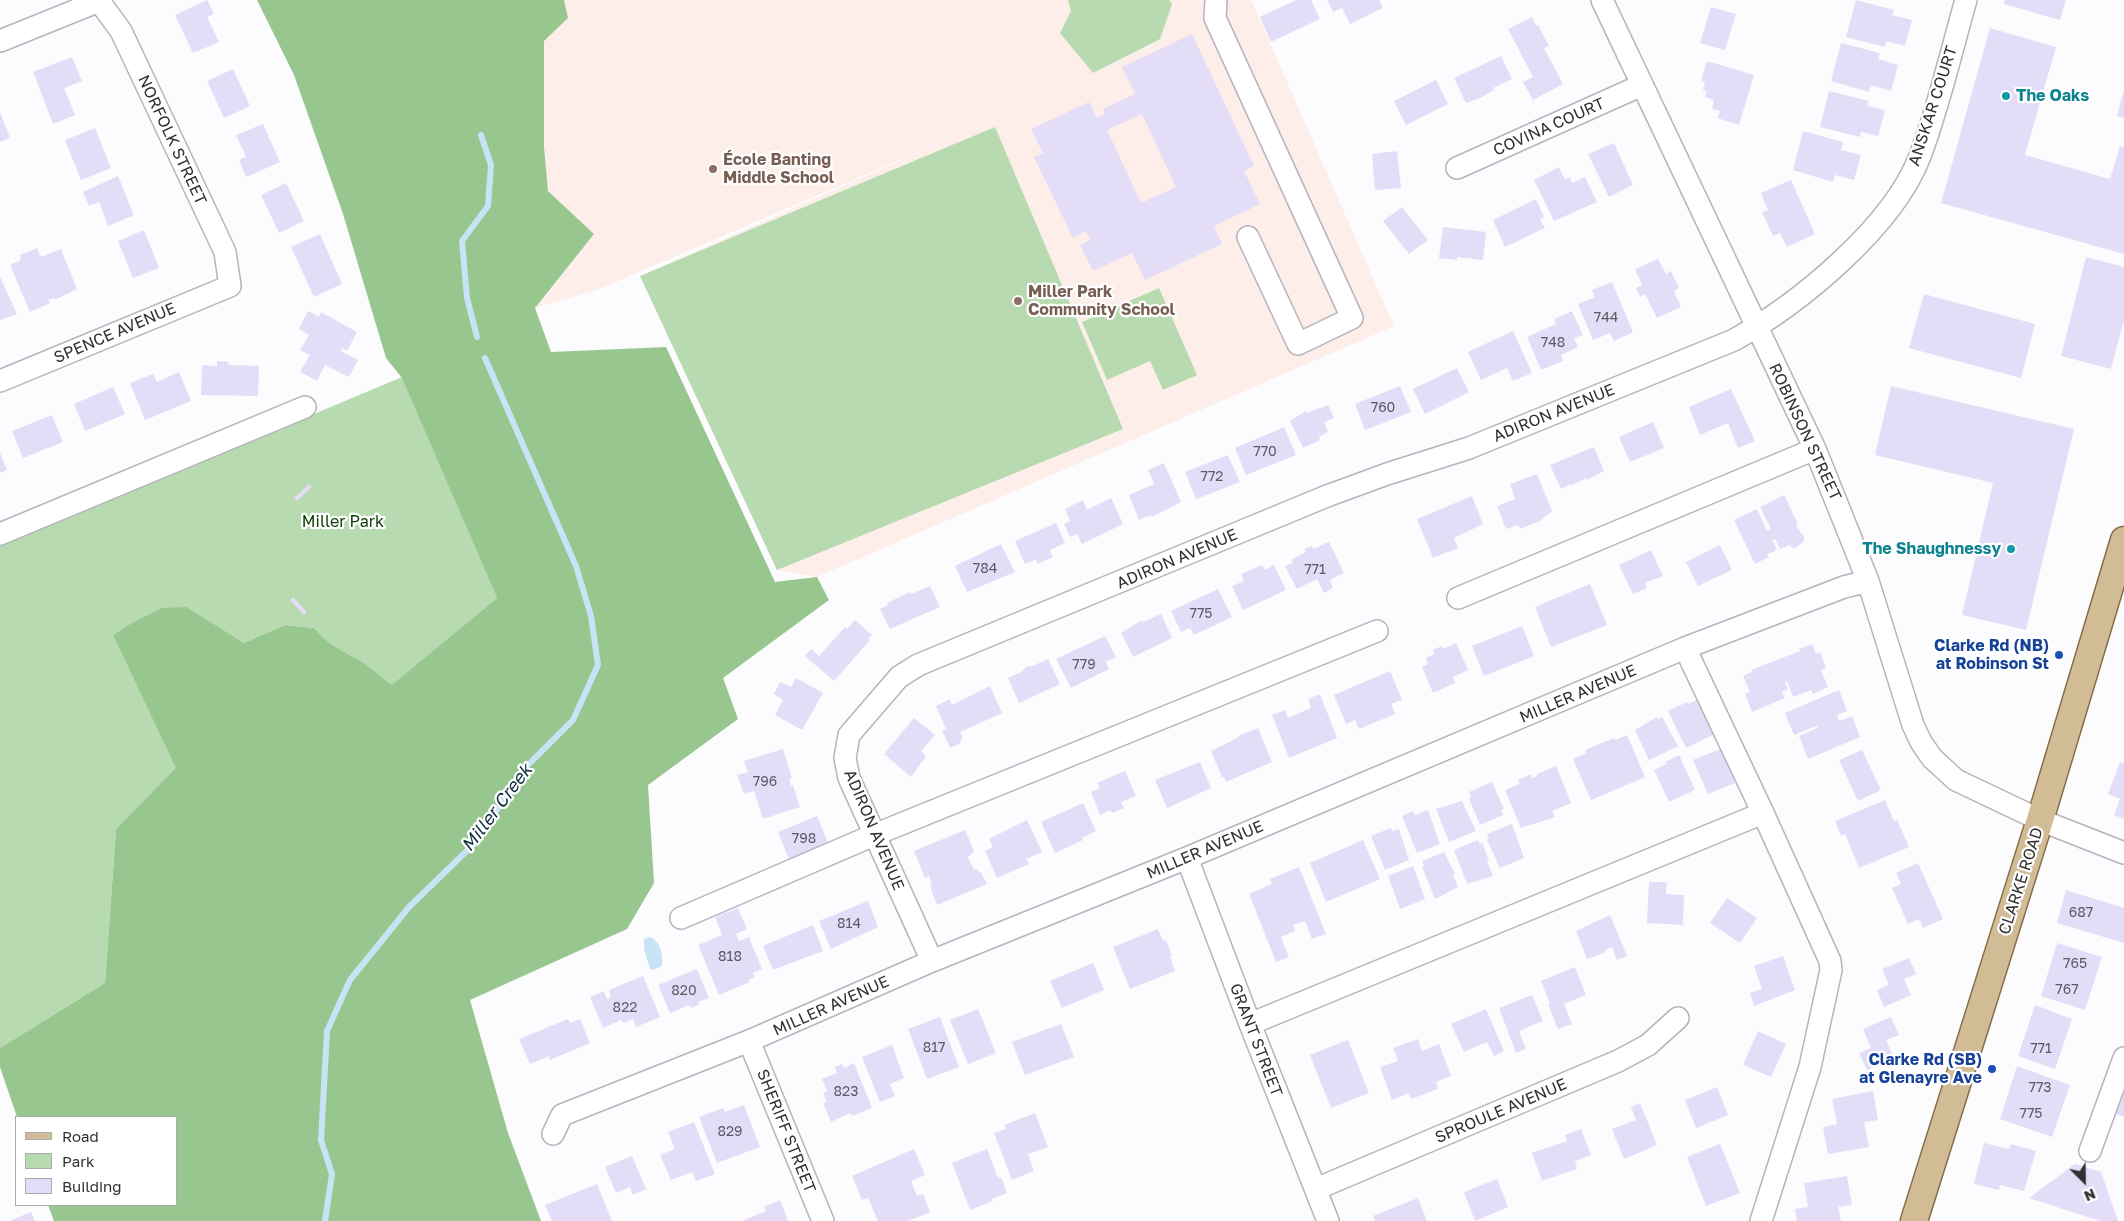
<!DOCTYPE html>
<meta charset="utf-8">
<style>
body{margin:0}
#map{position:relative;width:2124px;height:1221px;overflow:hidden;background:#fcfbfe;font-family:"Golos Text",sans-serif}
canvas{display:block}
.legend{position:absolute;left:15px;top:1116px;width:162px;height:90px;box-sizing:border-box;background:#fff;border:1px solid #acacad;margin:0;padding:6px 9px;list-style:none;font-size:15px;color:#302f32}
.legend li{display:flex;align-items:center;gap:10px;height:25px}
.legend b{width:25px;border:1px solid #acacad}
.north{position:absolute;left:2059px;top:1156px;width:50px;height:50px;-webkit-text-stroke:4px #fff;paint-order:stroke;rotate:157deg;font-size:14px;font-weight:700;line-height:20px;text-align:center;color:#302f32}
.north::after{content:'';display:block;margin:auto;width:18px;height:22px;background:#302f32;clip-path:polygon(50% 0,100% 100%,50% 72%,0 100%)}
</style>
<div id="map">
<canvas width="2124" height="1221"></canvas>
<ul class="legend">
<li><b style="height:6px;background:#d1bc96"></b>Road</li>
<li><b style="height:14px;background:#b7dab0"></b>Park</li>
<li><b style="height:14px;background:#e4ddf8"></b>Building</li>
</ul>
<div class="north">N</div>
</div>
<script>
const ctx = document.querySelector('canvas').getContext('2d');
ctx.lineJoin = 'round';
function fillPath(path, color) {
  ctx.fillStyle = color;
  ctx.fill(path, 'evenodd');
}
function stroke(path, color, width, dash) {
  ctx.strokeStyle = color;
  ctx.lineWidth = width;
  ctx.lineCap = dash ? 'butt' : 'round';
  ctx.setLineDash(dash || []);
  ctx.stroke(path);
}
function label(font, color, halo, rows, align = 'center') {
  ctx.font = font + ' "Golos Text",sans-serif';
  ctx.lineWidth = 4.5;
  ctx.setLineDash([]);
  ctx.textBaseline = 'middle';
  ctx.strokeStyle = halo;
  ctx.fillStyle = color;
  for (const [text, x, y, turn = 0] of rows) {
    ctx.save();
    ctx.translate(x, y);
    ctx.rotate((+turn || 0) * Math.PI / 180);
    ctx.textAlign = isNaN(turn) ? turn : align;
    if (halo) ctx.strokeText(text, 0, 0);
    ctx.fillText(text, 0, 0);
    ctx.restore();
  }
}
fillPath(new Path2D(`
 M564,0h687l143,326 -577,251 -40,-7 -137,-294 337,-149 -380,163 -62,18 59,-74 -46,-43 -4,-44v-106l24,-23z`), '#fdeee9');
fillPath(new Path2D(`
 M1068,0h101l3,4 -12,35 -67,34 -33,-40 11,-22z
 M995,127l128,302 -346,141 -137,-294z
 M1159,288l38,87 -34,15 -13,-29 -43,19 -25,-58z
 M402,377l95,221 -105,88 -38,-28 -17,-8 -13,-10 -10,-12 -29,-3 -41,18 -58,-35h-23l-30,14 -20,13 64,133 -61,61 -11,154 -105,65v-502z`), '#b7dab0');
fillPath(new Path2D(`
 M257,0h307l4,18 -24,23v106l4,44 46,43 -59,74 16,44 115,-5 109,235 42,-5 12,23 -106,78 15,41 -90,66 6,98 -27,46 -157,71 38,133 33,88h-487l-6,-16h128v-88h-159l-17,-50v-19l105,-65 11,-154 60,-61 -63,-133 20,-13 29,-14 24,-1 58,36 41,-18 29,3c16,19 26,21 46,33 11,6 21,17 32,24l105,-87 -95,-220 -16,-20 -43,-144 -49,-139z`), '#97c78e');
fillPath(new Path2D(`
 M650,937c11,5 13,18 12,29l-8,4 -4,-1 -6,-20v-10z`), '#c8e3f5');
stroke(new Path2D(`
 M477,337l-10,-39 -5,-57 26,-35 3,-41 -10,-30
 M325,1221l7,-47 -11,-34 6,-109 23,-51 59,-73 66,-64 49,-74 49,-49 25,-55 -7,-49 -15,-50 -91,-208`), '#c8e3f5', 6);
fillPath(new Path2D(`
 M207,0l7,14 -7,3 12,25 -26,11 -18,-38z
 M1296,0h15l9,19 -49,23 -11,-25z
 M1327,0h52l4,8 -33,16 -8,-16 -9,4z
 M1856,0l38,10 -2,5 20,5 -7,26 -19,-5 -1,6 -39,-10z
 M2005,0h61l-6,20 -56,-16z
 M1711,7l25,7 -11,36 -25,-7z
 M1532,17l4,9 2,-1 11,21 -5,2 19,36 -30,16 -10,-18 10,-5 -25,-48z
 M1990,28l66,19 -31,108 85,24 10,-33 4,1v107l-183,-51z
 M1192,34l62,132 -10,5 16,33 -46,22 8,18 -77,36 -13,-27 -39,18 -13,-26 11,-5 -5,-9 -13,7 -39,-81 9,-4 -12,-24 58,-27 8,16 8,-4 -2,-5 32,-15 -13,-27zM1142,114l34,73 -35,16 -34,-73z
 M1841,43l39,10 -2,6 20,6 -7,26 -20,-6 -2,7 -38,-11z
 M1501,56l11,23 -19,9 1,2 -14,8 -14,5 -12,-25z
 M72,57l10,24 -18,7 11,27 -22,9 -20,-52z
 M1707,61l47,14 -15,50 -22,-7 3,-7 -8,-2 2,-9 -9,-3 2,-6 -4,-1 2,-8 -4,-1z
 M233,69l17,37 -26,12 -17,-37z
 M1436,80l12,24 -42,21 -12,-24z
 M1829,91l40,10 -2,5 18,4 -7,26 -17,-4 -1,5 -40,-10z
 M2123,93h1v25l-7,-2z
 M0,112l10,26 -10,4z
 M263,124l17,38 -34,15 -7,-17 7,-3 -10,-22z
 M95,128l16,40 -30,12 -16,-40z
 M1803,131l40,11 -2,8 20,5 -7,25 -19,-5 -2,7 -40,-12z
 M1614,143l19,42 -24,12 -21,-43z
 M1397,151l4,37 -26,2 -3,-36z
 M1559,167l6,13 5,-3 2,6 13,-6 12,25 -43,19 -20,-41z
 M118,176l16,39 -26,11 -9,-24 -10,4 -6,-14z
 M1791,180l24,54 -28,13 -7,-14 -7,3 -11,-24 6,-2 -7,-17z
 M286,183l18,38 -25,12 -18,-38z
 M1536,199l8,18 -4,2 5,9 -40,19 -12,-27z
 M1402,207l26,33 -19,14 -26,-33z
 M1443,227l43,5 -3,28 -26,-3v3l-18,-2z
 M144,230l15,38 -26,10 -15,-37z
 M320,234l22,50 -28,13 -23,-50z
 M37,248l4,9 20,-8 16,40 -22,11 -1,-2 -6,2 2,3 -20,9 -20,-47 11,-5 -1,-5z
 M2086,257l38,10v53l-13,49 -50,-13z
 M1658,259l8,15 5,-3 8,17 -5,3 7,16 -24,11 -12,-24 -5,3 -4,-9 6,-3 -7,-16z
 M0,277l17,37 -17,6z
 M1612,282l21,50 -19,9 -4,-8 -17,7 -15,-36 17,-7 -3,-7z
 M1924,294l111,30 -14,54 -112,-30z
 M308,311l11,6 2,-5 36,20 -10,19 -5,-3 -1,3 17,9 -9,17 -24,-12 -8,16 -17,-9 10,-17 -10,-5 9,-15 -10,-6z
 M1572,311l11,24 -9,3 4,9 -17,8 2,6 -22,9 -14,-33 29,-13 -2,-5z
 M1513,331l19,42 -19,8 -6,-13 -26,12 -13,-28z
 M217,361l12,1 -1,3 31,1 -1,30 -57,-1 1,-30 15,1z
 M1457,368l12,24 -44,22 -12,-25z
 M179,372l12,29 -46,19 -15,-37 23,-9 4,8z
 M1400,386l11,26 -46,18 -10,-26z
 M1891,386l183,43 -48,201 -64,-15 31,-132 -118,-28z
 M113,387l12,27 -40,17 -11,-27z
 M1731,389l24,52 -17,7 -10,-25 -28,12 -11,-28z
 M1328,405l6,13 -10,4 4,10 -9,5 1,3 -17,8 -13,-27 16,-10 1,2z
 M52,415l11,27 -40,16 -11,-27z
 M1653,422l11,26 -34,14 -11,-25z
 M1284,427l12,28 -50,20 -11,-27z
 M1594,447l10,24 -17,9 -1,-2 -15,8v-2l-10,5 -11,-24z
 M0,453l7,17 -7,3z
 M1228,455l12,27 -44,17 -11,-27z
 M1164,463l17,39 -29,15 -1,-2 -12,5 -10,-25 25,-11 -6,-14z
 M1537,474l15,37 -12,10 -20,8 -2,-4 -12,4 -9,-23 18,-7 -5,-15z
 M309,484l3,3 -15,14 -3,-3z
 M1784,495l14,29 -2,2 8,11v4l-7,6 -5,1 -2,-3 -10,4 -5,-10 -3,1 5,10 -10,4 2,3 -14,7 -21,-44 23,-11 10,22 4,-2 -11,-22z
 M1472,496l11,28 -29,14 4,10 -25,10 -16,-39z
 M1111,498l12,26 -41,20 -5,-10 -7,3 -6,-13 6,-3 -5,-12 18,-9 4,10z
 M1056,523l9,20 -15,7 3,7 -16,7 -1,-5 -11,5 -10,-23z
 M1329,542l15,31 -14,7 3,8 -9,5 -7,-14 -20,10 -12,-23 8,-3 -2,-3 15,-8 -2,-3 8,-3 1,3z
 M1001,544l14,28 -48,20 -12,-26z
 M1720,545l12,25 -34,16 -12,-24z
 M1651,550l12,26 -18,7 2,5 -14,6 -14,-29z
 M1262,565l3,5 9,-5 12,25 -43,20 -11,-24 12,-5 -3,-7z
 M1590,584l17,41 -56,22 -16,-40z
 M930,586l10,21 -50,22 -10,-20 8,-4 -1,-2 23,-11 1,2z
 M1218,589l14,28 -38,18 -4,-7 -9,4 -10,-21z
 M293,597l14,15 -3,3 -14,-15z
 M1161,614l11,24 -39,19 -12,-24 21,-13 1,2z
 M855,620l17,15 -4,4 2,1 -36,41 -29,-25 6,-7 8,7 26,-29 2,2z
 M1522,626l12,30 -50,20 -12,-30z
 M1105,636l11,21 -10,5 3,7 -38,19 -15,-29z
 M1456,643l12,27 -15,7 2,6 -22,10 -11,-26 6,-3 -2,-6 8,-4 -1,-4 9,-4 1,3z
 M1812,644l4,10 4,-2 6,16 -5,2 7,17 -15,7 -2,-4 -18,7 -6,-16 -2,1 3,7 -6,3 3,6 -33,14 -7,-18 5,-2 -7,-16 9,-4 -1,-2 49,-19 -1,-2z
 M1048,659l12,25 -41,19 -11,-25 15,-7 3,-4 7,-1z
 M1390,671l12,29 -11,4 4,10 -36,15 -4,-9 -9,4 -12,-29z
 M796,678l27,15 -21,37 -27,-15 8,-15 -9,-6 6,-12 11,5z
 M990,686l12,27 -42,19 3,7 -3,1 1,3 -11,5 -8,-18 4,-1 -10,-23 14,-7 2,6z
 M1839,690l8,21 -10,4 2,6 13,-5 8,21 -52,22 -9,-23 19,-8 -2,-2 -22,9 -9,-22z
 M1320,694l17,44 -48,20 -17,-43 13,-5 3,8 23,-10 -3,-9z
 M1697,700l16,35 -27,13 -18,-37 19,-9 1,2z
 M1657,717l1,2 4,-2 16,29 -29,14 -14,-30z
 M914,718l21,17 -14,16 5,5 -15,21 -27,-23z
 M1258,728l14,34 -46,20 -2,-5h-2l-11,-26 28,-14 -1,-1z
 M1627,735l18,42 -54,23 -18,-41 13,-6 -1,-3 29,-12 1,2z
 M783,749l9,29 -3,1 2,7 2,-1 7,22 -37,12 -9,-28 -10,3 -7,-19 11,-3 -4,-11z
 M1720,749l15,34 -27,11 -15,-34z
 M1862,750l19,40 -23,11 -19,-41z
 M1679,755l16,35 -26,12 -15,-32 12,-6 -1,-2z
 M1200,762l11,26 -44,20 -12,-28z
 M2120,762l4,1v56l-10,-4 6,-16 -12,-5z
 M1556,766l15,37 -19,8 3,6 -34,11 -16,-38 15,-6 -2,-4 13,-6 1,4 5,-2v-2z
 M1125,771l11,25 -15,6 3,6 -12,5 -1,-3 -11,5 -9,-23 9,-4 -3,-5z
 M1492,782l12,27 -3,1 2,5 -23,10 -11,-26 2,-1 -2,-6z
 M1885,800l9,21 3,-1 12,27 -50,21 -14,-34 -4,2 -6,-15z
 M1462,801l14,30 -27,11 -13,-33z
 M1083,803l13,28 -14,7 1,2 -28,13 -14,-31z
 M1428,810l12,34 -23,9 -15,-37 11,-5 2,4z
 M817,816l12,29 -39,17 -12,-30z
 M1027,820l15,32 -16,7 3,5 -32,14 -12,-27 8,-4 -4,-8z
 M1512,824l12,34 -24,10 -13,-28 2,-1 -2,-5z
 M1391,828l1,3 7,-2 10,31 -24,10 -14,-34z
 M965,830l9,21 -6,6 6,13 3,-1 2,4 2,-1 6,12 -50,21 -5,-13 -2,-7 2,-1 -3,-8 -4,2 -11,-27z
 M1363,840l17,39 -54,23 -16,-39z
 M1478,840l2,4 2,-1 7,17 -2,1 6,15 -26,8 -13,-34z
 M1444,852l11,22 -2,1 5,12 -23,12 -13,-32 2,-1 -2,-5z
 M1918,863l25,56 -20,9 -4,-9 -11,5 -16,-36 9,-4 -5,-11z
 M1413,866l12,33 -25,10 -12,-33z
 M1299,867l27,67 -14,5 -7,-18 -12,4 2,6 -14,6 8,20 -13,5 -27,-68 23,-10 -2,-5z
 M1649,882h18l-1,12 18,1 -1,30 -36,-2z
 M2066,890l58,18v35l-67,-20z
 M1727,898l30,20 -17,25 -30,-20z
 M868,901l10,26 -47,22 -12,-28z
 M738,908l9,21 -11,5 3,7 10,-4 13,32 -9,4 2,4 -7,3 2,2 -31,13 -21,-50 24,-10 -7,-18z
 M1610,915l17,41 -10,4 -5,-13 -7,3 1,2 -19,7 -11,-28z
 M813,925l10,26 -50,19 -10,-24z
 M1158,929l5,12 3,-1 6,16 -2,1 5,14 -45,18 -17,-42z
 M2057,943l45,14 -17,53 -44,-14z
 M1783,956l12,34 -41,16 -4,-13 12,-4 -8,-23z
 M1909,958l7,16 -12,5 7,16 -27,12 -7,-17 12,-5 -7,-16z
 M1093,963l11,27 -42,18 -12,-27z
 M1575,967l11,28 -22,9 8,20 -14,5 -10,-25 2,-1 -9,-22z
 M697,969l12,29 -11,4 1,3 -8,3 -2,-3 -19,8 -12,-28z
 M643,976l17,41 -24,10 -3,-8 -10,4 -2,-3 -18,8 -13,-31 14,-6 3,8 4,-2 -2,-7z
 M1532,995l11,26 -24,10 7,18 -10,4 -17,-45z
 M2035,1005l37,14 -17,50 -37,-13z
 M978,1009l18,44 -28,11 -18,-44z
 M1486,1009l18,42 -10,5 -7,-14 -23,10 -13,-28z
 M940,1017l19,50 -32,12 -19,-50z
 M1891,1017l8,18 -13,5 8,18 -27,12 -8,-17 12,-5 -8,-19z
 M568,1019l2,4 10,-4 10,24 -40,17 -1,-4 -19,8 -11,-25z
 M1061,1024l13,33 -49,18 -13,-33z
 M1758,1031l28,13 -15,33 -28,-12z
 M1418,1039l4,12 17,-7 12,32 -15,6 2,7 -27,10 -2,-6 -17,7 -12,-33 18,-6 -5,-13z
 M1348,1040l21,53 -38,15 -21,-53z
 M892,1045l12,33 -14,6 5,12 -15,6 -18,-45z
 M854,1063l18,45 -20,8 -2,-3 -19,9 -8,-19 4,-1 -4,-9 4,-2 -5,-12 15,-6 -2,-6 7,-3 2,4z
 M2017,1066l53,19 -18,52 -52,-18z
 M1717,1087l11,28 -32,13 -11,-28z
 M1873,1091l5,29 -14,2 5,25 -41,7 -5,-27 14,-3 -5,-25z
 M2124,1093v24l-8,-3z
 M1640,1103l17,42 -33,14 -12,-30 24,-9 -5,-13z
 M744,1105l16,42 -43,16 -18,-46 24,-9 2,4z
 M1035,1113l13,34 -20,7 6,17 -22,9 -18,-47 12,-4 -2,-4z
 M694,1122l21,52 -19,7 -4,-9 -21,8 -11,-25 15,-6 -7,-17z
 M1581,1129l10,26 -16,6 2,8 -35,12 -10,-28 35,-12 -2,-6z
 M1984,1143l25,6 2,-5 25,7 -12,40 -24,-6 -1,5 -25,-6z
 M1720,1144l20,49 -34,13 -19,-49z
 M914,1149l11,26 -14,6 6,15 6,-2 7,18 -22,9h-30l-10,-23 -6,2 -10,-24z
 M987,1149l11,29 3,-1 6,16 -15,6 1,2 -23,9 -18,-47z
 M632,1156l14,33 -13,6 -3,-8 -14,6 -11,-26z
 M2075,1164l26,8 17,49h-18l-71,-23z
 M1847,1176l5,29 -14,2 3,14h-44l-2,-12 13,-2 -4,-24z
 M1497,1179l11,28 -33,14 -11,-29z
 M597,1184l15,37h-60l-7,-16z
 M1418,1198l9,23h-52l-2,-5z
 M780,1200l8,21h-46l24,-10 -2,-4z
 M31,1212l4,9h-26z`), '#e4ddf8');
const minor = new Path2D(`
 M1216,0l-1,18 137,300 -54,26 -50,-107
 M1602,0l213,449 53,132 45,144 8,17 11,16 24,22 84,40 84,33
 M0,41l99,-40 22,30 104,221 5,34 -230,95
 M1457,168l185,-83
 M0,534l305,-127
 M1458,598l357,-149
 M1685,648l78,165 67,148 1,9 -21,97 -49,154
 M1187,858l63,166 78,197
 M681,918l193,-83 503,-204
 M932,961l-83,-183 -4,-20 4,-23 50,-58 19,-12 409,-169 60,-22 82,-26 265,-108c65,-36 159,-113 186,-184 19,-50 31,-104 46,-156
 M1250,1024l513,-211
 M749,1041l74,180
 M553,1134l9,-19 187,-74 183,-80 255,-103 498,-210 159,-61 24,-6
 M2090,1151l34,-93
 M1316,1189l302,-128 30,-16 30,-27`);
const major = new Path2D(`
 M1914,1221l126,-401 84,-280`);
stroke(minor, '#b6b3bc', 24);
stroke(major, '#846e46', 29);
stroke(minor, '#fff', 21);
stroke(major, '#d1bc96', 26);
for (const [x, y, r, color] of [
 [2006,96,5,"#0f9aa8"],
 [713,169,5,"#8d6e63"],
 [1018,301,5,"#8d6e63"],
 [2011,549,5,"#0f9aa8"],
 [2059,655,5,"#1a4fb4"],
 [1992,1069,5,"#1a4fb4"]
]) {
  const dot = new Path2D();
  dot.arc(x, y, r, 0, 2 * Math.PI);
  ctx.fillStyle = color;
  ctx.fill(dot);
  stroke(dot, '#fff', 2);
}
label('14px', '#5d5a64', null, [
 ["744",1606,318],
 ["748",1553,343],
 ["760",1383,408],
 ["770",1265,452],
 ["772",1212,477],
 ["784",985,569],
 ["771",1315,570],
 ["775",1201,614],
 ["779",1084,665],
 ["796",765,782],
 ["798",804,839],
 ["687",2081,913],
 ["814",849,924],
 ["818",730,957],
 ["765",2075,964],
 ["767",2067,990],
 ["820",684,991],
 ["822",625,1008],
 ["817",934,1048],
 ["771",2041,1049],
 ["773",2040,1088],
 ["823",846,1092],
 ["775",2031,1114],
 ["829",730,1132]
]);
label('bold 16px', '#0d838f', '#fff', [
 ["The Oaks",2016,96],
 ["The Shaughnessy",2001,549,"right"]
], 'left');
label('16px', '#302f32', '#fff', [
 ["ANSKAR COURT",1933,106,-72],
 ["COVINA COURT",1549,127,-24],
 ["NORFOLK STREET",172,140,65],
 ["SPENCE AVENUE",115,333,-23],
 ["ADIRON AVENUE",1554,413,-22],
 ["ROBINSON STREET",1805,432,65],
 ["ADIRON AVENUE",1177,559,-23],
 ["MILLER AVENUE",1578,694,-23],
 ["ADIRON AVENUE",874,830,67],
 ["MILLER AVENUE",1205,850,-23],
 ["CLARKE ROAD",2021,881,-72],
 ["MILLER AVENUE",831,1006,-24],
 ["GRANT STREET",1256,1040,69],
 ["SPROULE AVENUE",1501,1111,-23],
 ["SHERIFF STREET",786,1131,68]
]);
label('bold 16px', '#785e54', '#fff', [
 ["École Banting",723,160],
 ["Middle School",723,178],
 ["Miller Park",1028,292],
 ["Community School",1028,310]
], 'left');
label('16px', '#114007', '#fff', [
 ["Miller Park",343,522]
]);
label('bold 16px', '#164399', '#fff', [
 ["Clarke Rd (NB)",2049,646],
 ["at Robinson St",2049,664],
 ["Clarke Rd (SB)",1982,1060],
 ["at Glenayre Ave",1982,1078]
], 'right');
label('italic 18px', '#0f2e40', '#fff', [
 ["Miller Creek",497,808,-53]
]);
</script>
